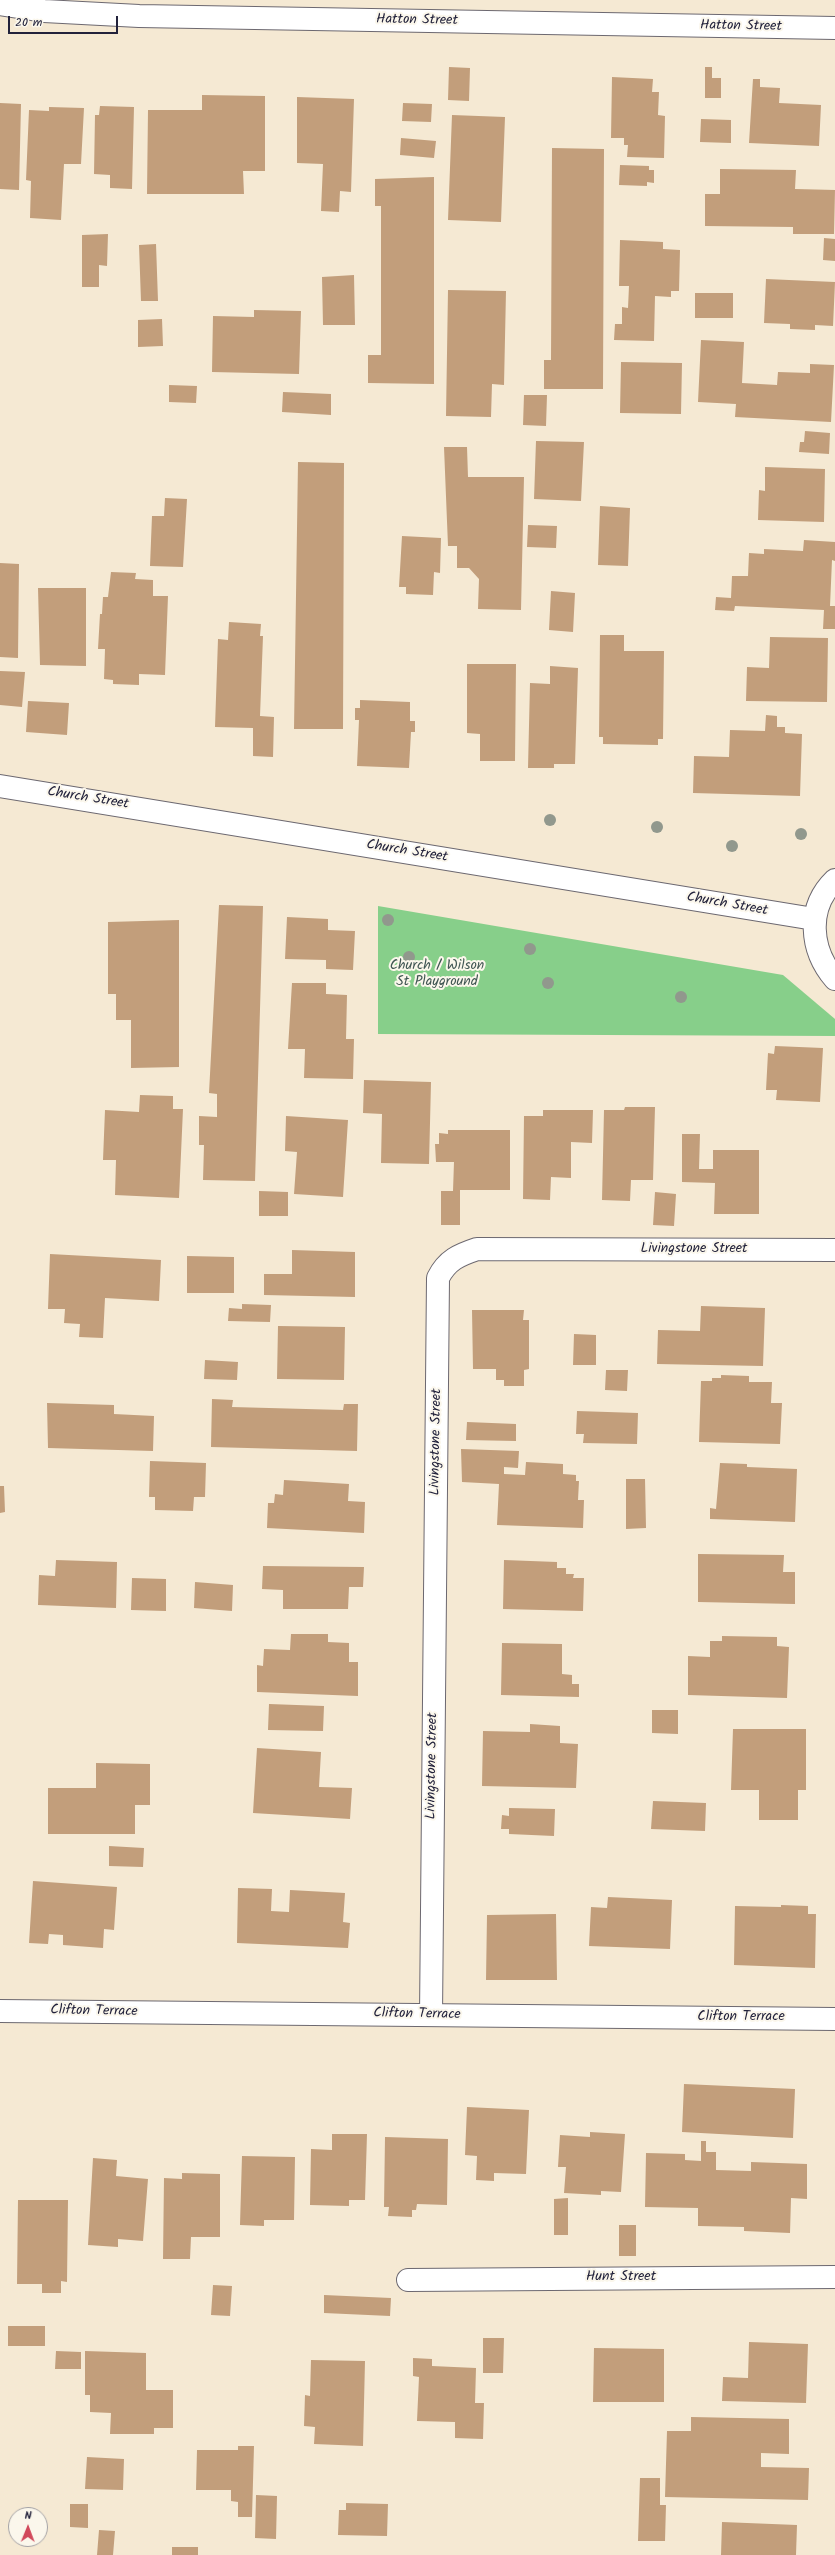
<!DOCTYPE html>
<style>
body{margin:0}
#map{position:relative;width:835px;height:2555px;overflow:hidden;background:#f5e9d3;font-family:Kalam,sans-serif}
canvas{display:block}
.north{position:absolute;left:8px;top:2507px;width:40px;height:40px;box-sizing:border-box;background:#fbf7ec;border:1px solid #a4a2a5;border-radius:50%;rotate:1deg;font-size:11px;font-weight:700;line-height:16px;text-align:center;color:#22223b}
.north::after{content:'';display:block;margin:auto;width:14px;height:18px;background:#d1495b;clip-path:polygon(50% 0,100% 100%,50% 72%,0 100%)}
.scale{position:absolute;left:8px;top:16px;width:110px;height:18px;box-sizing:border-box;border:2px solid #22223b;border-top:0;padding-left:5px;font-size:12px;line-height:14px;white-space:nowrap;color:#22223b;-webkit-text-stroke:3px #fbf7ec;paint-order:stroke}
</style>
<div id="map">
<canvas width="835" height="2555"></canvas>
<div class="north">N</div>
<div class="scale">20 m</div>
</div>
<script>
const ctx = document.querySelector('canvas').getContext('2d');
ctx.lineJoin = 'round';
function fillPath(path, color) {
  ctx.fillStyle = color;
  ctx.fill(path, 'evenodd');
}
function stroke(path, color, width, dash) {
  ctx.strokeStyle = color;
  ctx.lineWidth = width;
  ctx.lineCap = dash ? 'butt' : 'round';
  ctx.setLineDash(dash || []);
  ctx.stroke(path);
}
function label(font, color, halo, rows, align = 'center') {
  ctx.font = font + ' Kalam,sans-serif';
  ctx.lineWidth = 4;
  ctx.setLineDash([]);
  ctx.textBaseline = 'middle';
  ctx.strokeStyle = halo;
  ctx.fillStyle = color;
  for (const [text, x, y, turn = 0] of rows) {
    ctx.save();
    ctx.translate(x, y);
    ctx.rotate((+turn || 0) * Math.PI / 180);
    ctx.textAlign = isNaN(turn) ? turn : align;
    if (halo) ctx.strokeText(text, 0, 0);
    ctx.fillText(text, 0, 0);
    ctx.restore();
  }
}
fillPath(new Path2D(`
 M378,906l405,69 52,44v17l-457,-2z`), '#87cf8a');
fillPath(new Path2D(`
 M449,67l21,1 -1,33 -21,-1z
 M705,67h7v11h9v20h-16z
 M612,77l41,2 -1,13h7l-1,23 7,1 -1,42 -37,-1 1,-12h-4v-7h-13z
 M753,79h7v8l20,1 -1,15 42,2 -2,41 -70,-3z
 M202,95l63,1v75h-22l1,23h-97l1,-84h54z
 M297,97l57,2 -3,93 -11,-1 -1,21 -18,-1 2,-47 -26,-1z
 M0,103l21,1 -2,86 -19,-1z
 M403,103l29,1 -1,18 -29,-1z
 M100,106l34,1 -2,82 -22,-1v-13l-16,-1 1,-59h4z
 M49,107l35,1 -3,56h-17l-3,56 -31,-2 1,-37 -5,-1 3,-70 20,1z
 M452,115l53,2 -4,105 -53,-2z
 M701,119l30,1v23l-31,-1z
 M401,138l35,3 -2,17 -34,-3z
 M552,148l52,1 -1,240h-59v-29h7z
 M620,165l29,1v4h5v13l-7,-1v4l-28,-1z
 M720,169l76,1 -1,19 40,1 -1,44h-41v-7l-88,-1v-32h15z
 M434,177v207l-66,-1v-28h13v-149h-6v-27z
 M108,234l-1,32 -8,-1v22h-17v-52z
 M824,238l11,1v22l-12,-1z
 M620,240l43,2v7l17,1 -1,41h-8v6l-16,-1 -1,45 -40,-1 1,-16h7v-17l6,1 1,-22h-10z
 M156,244l2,57h-17l-2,-56z
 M354,275l1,50h-32l-1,-48z
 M766,279l69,3 -2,44 -18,-1v5l-25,-1v-5l-26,-1z
 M448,290l58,1 -2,94 -12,-1 -1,33 -45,-1z
 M695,293h38v25h-38z
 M254,310l47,1 -2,63 -87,-2 1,-56 41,1z
 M162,319l1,27 -25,1v-27z
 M701,340l43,2 -2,41 35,2 1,-13 32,1v-9l24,1 -3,57 -96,-5 1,-13 -38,-2z
 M621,362l61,1 -1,51 -61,-1z
 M169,385l28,1 -1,17 -27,-1z
 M283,392l48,2v21l-49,-3z
 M524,395h23l-1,31 -23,-1z
 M805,431l25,2 -1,21 -30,-2 1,-10h4z
 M536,441l48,1 -3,59 -47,-2z
 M444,447h23l1,30h56l-3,133 -43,-1 1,-30 -10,-11h-12v-22h-9z
 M298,462l46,1 -1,266h-49z
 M765,467l60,2 -1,53 -66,-2 1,-30 6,1z
 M165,498l22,1 -4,68 -33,-1 2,-50h12z
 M600,506l30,2 -2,58 -30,-1z
 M528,525l29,1 -1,22 -29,-1z
 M402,536l39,2 -1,35 -6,-1 -1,23 -27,-1v-7h-7z
 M804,540l31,2v19l-3,-1 -2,46h5v23h-12l1,-19 -89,-4 -1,5 -19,-1 1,-13 15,1 1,-22h16l1,-23 15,1v-5l39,2z
 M0,563l19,1 -1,94 -18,-1z
 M111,572l25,1 -1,6 18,1v16h15l-3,79 -26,-1v11l-26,-1v-4l-9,-1 1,-30h-7l2,-35h2l1,-17h5z
 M38,588h48v78l-46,-1z
 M551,591l24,2 -2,39 -24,-2z
 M229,622l32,2 -1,12h3l-3,80 14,1 -1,40 -20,-1v-28l-38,-1 3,-88 10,1z
 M600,635h24v16h40l-1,88h-5v6l-55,-1v-7h-4z
 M770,637l58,1 -1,64 -81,-1 1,-34 22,1z
 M467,664h49l-1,97h-35v-27l-13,-1z
 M550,666l28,2 -3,96h-21v4h-26l2,-85 20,1z
 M0,671l25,1 -3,35 -22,-2z
 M360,700l50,2v19h5v11h-4l-2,36 -52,-2 2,-46h-4v-12h5z
 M28,701l41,2 -2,32 -41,-3z
 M766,715l11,1v11h8v6l17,1 -2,62 -107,-3 1,-37 35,1 1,-27 35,1z
 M219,905l44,1 -8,275 -52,-1 1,-35h-5v-29l18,1v-23l-8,-1z
 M287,917l41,2v11l27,1 -2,39 -27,-1v-9l-41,-1z
 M179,920v147l-48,1v-48h-15v-26h-8v-72z
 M292,983h34v11l21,1 -1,44h8l-1,40 -49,-1 1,-29h-17z
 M775,1046l48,2 -3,54 -44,-2 1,-10h-11l2,-37 6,1z
 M364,1080l67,2 -2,82 -48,-1 1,-49 -19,-1z
 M140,1095l33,1v13h10l-4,89 -64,-3 1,-35h-13l2,-50 34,2z
 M625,1107h30l-2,73h-22l-1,21 -28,-1 2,-90h20z
 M543,1110h50l-1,33 -21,-1v36l-20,-1 -1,23 -27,-1 1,-83h19z
 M286,1116l62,4 -5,77 -49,-3 3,-42 -12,-1z
 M448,1130h62v60h-50v35h-19v-34h12l1,-29h-18l-1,-18h4v-11l9,1z
 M682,1134h18l-1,35h14v-19h46v64h-45l1,-31 -33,-1z
 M259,1191l29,1v24h-29z
 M655,1192l21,2 -2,32 -21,-1z
 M292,1250l63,2v45l-91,-2v-21h28z
 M50,1254l111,6 -2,41 -54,-3 -2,40 -24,-1 1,-13 -16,-1 1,-14h-17z
 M187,1256l47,1v36h-47z
 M242,1304l29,1 -1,17 -42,-1 1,-13 13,1z
 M701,1306l64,2 -2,58 -106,-2 1,-34 42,1z
 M472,1310h52l-1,10h6v49l-5,1v16h-20v-6h-8v-11h-23z
 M278,1326l67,1 -1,53 -67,-1z
 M574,1334l22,1v30h-23z
 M205,1360l33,2 -1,18 -33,-1z
 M606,1370h22l-1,21 -22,-1z
 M721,1375l28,1v6h23l-1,21h11l-2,41 -81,-2 2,-61h11v-3h9z
 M212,1399l21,1 -1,7 111,3 1,-6h14l-1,47 -146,-4z
 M47,1403l67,2v9l40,2 -1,35 -105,-3z
 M577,1411l61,2 -1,31 -54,-1 1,-9h-8z
 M467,1422l49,2v17l-50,-1z
 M461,1449l58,2 -1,17 -14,-1v7l21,1 1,-13 37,2v10l13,1v6h3l-1,19h6l-1,28 -86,-3 2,-41 -37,-2z
 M150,1461l56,2 -1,34h-11l-1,14 -38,-1v-13h-6z
 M720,1463l27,1v3l50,2 -2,53 -85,-3v-11l6,1z
 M626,1479h19l1,49 -20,1z
 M284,1480l65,4 -1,17 17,1 -1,31 -97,-5 1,-25h6l1,-9 8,1z
 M0,1486h4l1,26 -5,1z
 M698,1554l86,1 -1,17h12v32l-97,-2z
 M56,1560l61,2 -1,46 -78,-3 1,-30 16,1z
 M504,1560l53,2v6h9v6h8l-1,4h11l-1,33 -80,-2z
 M263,1566l101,1 -1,20h-14l-1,22h-65v-19l-21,-1z
 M132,1578l34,1v32l-35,-1z
 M195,1582l38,3 -1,26 -38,-3z
 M291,1634h37v8l21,1v19h9v34l-101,-4v-27l6,1 1,-17 26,1z
 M722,1636l55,1v9l12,1 -2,51 -99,-3v-39l22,1v-16h12z
 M502,1643l60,1v30l10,1v9h7v13l-78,-2z
 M269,1704l55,2 -1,25 -55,-1z
 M652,1710h26v24l-26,-1z
 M530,1724l30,2v17l18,1 -2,44 -94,-2 1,-55 47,1z
 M733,1729h73v61h-8v30h-39v-30h-28z
 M257,1748l64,4 -2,35 33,1 -2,31 -97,-6z
 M96,1763l54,1v41h-15v29h-87v-46h48z
 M653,1801l53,2 -1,28 -54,-2z
 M509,1808l46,1 -1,27 -45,-2v-5h-8l1,-14 7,1z
 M109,1846l35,2 -1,19 -34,-1z
 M33,1881l84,6 -3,43 -10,-1 -1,19 -40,-3v-10l-14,-1 -1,10 -19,-1z
 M238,1888l34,1 -1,22 18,1 1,-22 55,3 -2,29 7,1 -2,25 -111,-5z
 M608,1897l64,3 -2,49 -81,-3 2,-39 16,1z
 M781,1905l27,1v8h8l-1,54 -81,-3 1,-59 46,1z
 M556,1914l1,66h-71l1,-65z
 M684,2084l111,5 -2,49 -111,-6z
 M467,2107l62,3 -3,64 -32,-1v8l-18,-1 1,-24 -12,-1z
 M590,2132l35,2 -4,58 -20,-1v4l-37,-2 2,-26h-8l2,-32 30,2z
 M332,2134h35l-2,66h-16v6l-39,-1 1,-56 21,1z
 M385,2137l63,2 -1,66 -30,-1 -1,6h-4v7l-24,-1 1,-9h-5z
 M701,2141h5v11h10v18l35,1v-9l56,2v35l-16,-1 -1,35 -46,-2v-4l-46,-1v-18l-53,-1 1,-54 39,1v6l16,1z
 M242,2156l53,1 -1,63h-30v6l-24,-1z
 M93,2158l24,2 -1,16 32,3 -5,62 -25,-2v8l-30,-2z
 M182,2173l38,1v63h-29l-1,22h-27l1,-81 18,1z
 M568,2198v37h-14v-36z
 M18,2200h50l-1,82 -6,-1v12h-19v-9h-25z
 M619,2225h17v31h-17z
 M213,2285l19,1 -2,30 -19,-1z
 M324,2295l67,3 -1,18 -66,-3z
 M8,2326h37v20h-37z
 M483,2338h21l-1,35h-20z
 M749,2342l59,2 -2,59 -84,-2 1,-24 25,1z
 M594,2348l70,1v53h-71z
 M56,2351l25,1v17h-26z
 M85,2351l61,2v37h27v38h-19v6h-44l1,-21 -21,-1v-17h-5z
 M413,2358l19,1v7l44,2 -1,35h9l-1,36 -28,-1v-16l-38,-1 2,-44 -6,-1z
 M311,2360l54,1 -2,85 -49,-2 1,-17 -11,-1 1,-31 5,1z
 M691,2417l98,2v35l-28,-1v14l48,1 -1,32 -143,-3 2,-66h24z
 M238,2446h16l-2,71h-14v-15l-7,-1v-11h-35l1,-40h41z
 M87,2457l37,2 -1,31 -38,-1z
 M640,2478h20v27h6l-1,36h-27z
 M256,2495l21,1 -1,43 -21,-1z
 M346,2503l42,1 -1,32 -49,-1 1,-25h7z
 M70,2504h18v24l-18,-1z
 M722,2522l75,3 -1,30h-75z
 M99,2530l16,1 -2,24h-16z
 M172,2547h26v8h-26z`), '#c29e7b');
const street = new Path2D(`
 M0,4l44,7 95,5 696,12
 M0,2011l835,8
 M431,2015l7,-737c9,-18 21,-23 39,-29l358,1
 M408,2280l427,-3`);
const secondary = new Path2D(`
 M0,786l814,133
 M835,880c-29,28 -25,70 0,99`);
stroke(street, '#6c6870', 24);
stroke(secondary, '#6c6870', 24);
stroke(street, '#fff', 22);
stroke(secondary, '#fff', 22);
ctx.fillStyle = '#91988d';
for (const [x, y] of [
 [550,820],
 [657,827],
 [801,834],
 [732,846],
 [388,920],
 [530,949],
 [409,957],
 [548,983],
 [681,997]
]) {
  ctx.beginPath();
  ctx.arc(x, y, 6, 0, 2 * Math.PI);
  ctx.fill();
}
label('14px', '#22223b', '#fbf7ec', [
 ["Hatton Street",417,21,1],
 ["Hatton Street",741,27,1],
 ["Church Street",88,799,9],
 ["Church Street",407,852,9],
 ["Church Street",727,905,10],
 ["Livingstone Street",694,1250],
 ["Livingstone Street",437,1442,-89],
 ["Livingstone Street",433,1766,-89],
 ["Clifton Terrace",94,2012,1],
 ["Clifton Terrace",417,2015,1],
 ["Clifton Terrace",741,2018],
 ["Hunt Street",621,2278]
]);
label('14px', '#405653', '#fbf7ec', [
 ["Church / Wilson",437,967],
 ["St Playground",437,983]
]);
</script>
